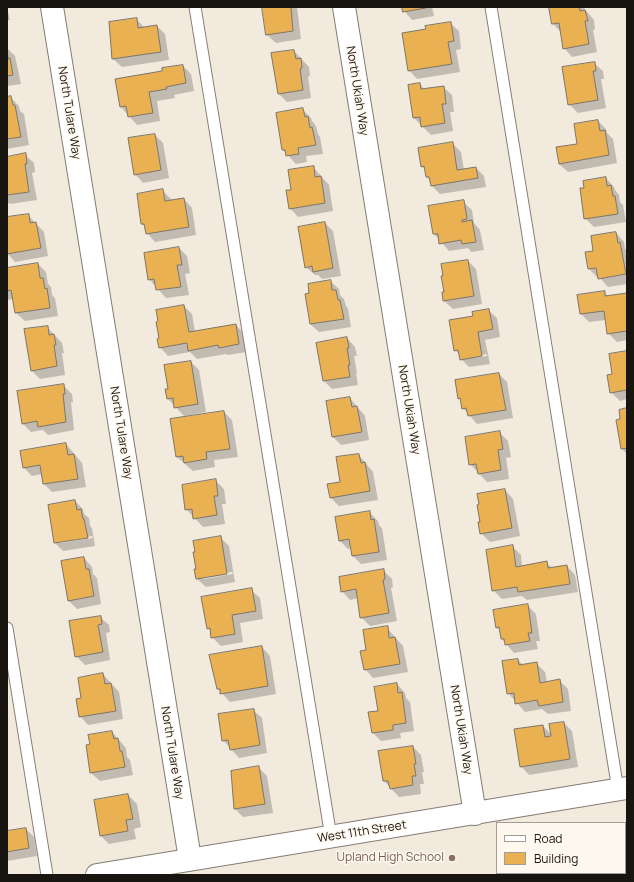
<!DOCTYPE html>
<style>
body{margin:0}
#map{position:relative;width:634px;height:882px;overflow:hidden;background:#f3eade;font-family:Manrope,sans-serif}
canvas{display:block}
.frame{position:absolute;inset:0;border:8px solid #181511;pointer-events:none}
.legend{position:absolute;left:496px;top:822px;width:130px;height:52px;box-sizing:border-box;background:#fff8ee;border:1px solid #a39d96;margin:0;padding:5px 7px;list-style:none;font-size:12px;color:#181511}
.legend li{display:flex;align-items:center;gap:8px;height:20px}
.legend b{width:20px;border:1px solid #a39d96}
</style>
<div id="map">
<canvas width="634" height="882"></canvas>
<div class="frame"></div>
<ul class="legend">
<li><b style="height:5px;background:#fff"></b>Road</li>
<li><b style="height:11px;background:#e9b151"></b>Building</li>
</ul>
</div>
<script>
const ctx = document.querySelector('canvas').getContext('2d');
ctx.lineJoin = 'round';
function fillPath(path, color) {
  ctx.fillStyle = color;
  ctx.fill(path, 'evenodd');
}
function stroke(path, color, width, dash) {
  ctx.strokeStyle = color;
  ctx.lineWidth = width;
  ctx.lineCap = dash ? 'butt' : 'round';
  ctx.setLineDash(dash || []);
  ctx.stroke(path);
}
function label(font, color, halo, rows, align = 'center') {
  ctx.font = font + ' Manrope,sans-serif';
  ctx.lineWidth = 3;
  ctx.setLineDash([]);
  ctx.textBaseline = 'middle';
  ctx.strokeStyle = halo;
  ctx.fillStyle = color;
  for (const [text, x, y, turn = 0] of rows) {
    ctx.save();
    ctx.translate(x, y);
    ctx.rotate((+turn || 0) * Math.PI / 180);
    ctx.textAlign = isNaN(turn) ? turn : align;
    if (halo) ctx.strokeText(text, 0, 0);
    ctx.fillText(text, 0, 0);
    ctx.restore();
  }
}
fillPath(new Path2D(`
 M7,7l3,13h-3z
 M263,7h34l4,32 -25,4 -9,-8z
 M401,7h31l2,9 -22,4z
 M550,7h33l11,13 1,9 -2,1 4,22 -25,5 -8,-9 -3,-16 -8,-8z
 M136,19l9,9 12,-2 8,8 4,26 -47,7 -9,-8 -3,-36z
 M450,23l9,8 2,18 -5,1 4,22 -43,7 -8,-9 18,-40z
 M7,48l8,8 6,28 -14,2z
 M294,51l15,16 1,9 -2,1 3,21 -24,4 -8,-8z
 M594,63l9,8 1,8h-3l5,29 -28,5 -9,-9z
 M183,66l8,8 3,17 -20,4 1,3 -18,3 3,20 -23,4 -16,-18 42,-35z
 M420,84l5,6 18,-3 9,8 2,17h-4l3,19 -22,4 -17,-17 -5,-32z
 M7,98h4l8,8 1,5 4,3 5,31 -22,4z
 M303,110l8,8 1,3 4,5 2,8 2,3 3,17 -17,2 1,6 -11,2 -13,-14z
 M598,121l8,8 1,4 6,6 4,24 -49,9 -9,-8 19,-20z
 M155,135l8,8 6,35 -26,5 -8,-9z
 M452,143l9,9 3,18 12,-2 8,8 2,11 -46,7 -8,-8 -1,-5 -4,-4 -2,-7 -3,-4z
 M25,155l9,8 1,9 -3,1 5,27 -27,4 -3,-2v-44z
 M313,167l16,18 4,26 -35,6 -8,-9 2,-18z
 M606,178l8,9 1,3 4,5 1,7 3,3 3,17 -32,5 -9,-9v-29z
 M163,191l8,8 1,2 12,-2 8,9 4,27 -41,7 -8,-9 -1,-6 -4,-3z
 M463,202l9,8 2,13 6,7 4,20 -13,2 -3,-4 -19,3 -15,-17z
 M28,215l16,17 4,24 -33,6 -8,-9v-35z
 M325,223l8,8 8,45 -19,3 -4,-4h-3l-9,-8z
 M616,233l8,9 1,7 2,2v33l-19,3 -9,-10h-2l-8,-8 -3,-16 8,-1z
 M179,248l8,8 3,17 -5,1 4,21 -23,3 -17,-19z
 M468,261l8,8 6,35 -29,5 -9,-8 1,-8z
 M38,264l8,8 2,12 3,3 1,8 3,3 3,18 -33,5 -9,-8 -2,-14 -7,1v-31z
 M330,281l9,8 1,6 4,4 2,7 2,3 3,18 -32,5 -9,-8z
 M604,292l5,5 18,-3v46l-10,2 -9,-9 -2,-13 -17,2 -8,-8z
 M184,306l8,8 3,18 41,-7 8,9 3,18 -19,3 -2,-1 -29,5 -7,-7 -22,4 -8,-9z
 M488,310l9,8 3,19 -15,3 5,24 -21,3 -8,-8 -1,-4 -5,-5 19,-33zM487,354v2l-21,3 -2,-1z
 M47,327l15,16 2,10h-2l3,22 -25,4 -8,-8z
 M347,338l8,9 2,9h-3l3,17h-1l2,12 -26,4 -8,-8z
 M627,352v47l-7,2 -9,-9 2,-17z
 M191,362l8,8 7,42 -21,4v1l-17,-18 1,-10z
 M499,374l8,8 6,36 -36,6 -14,-16 -1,-7 -3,-3z
 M63,385l9,9 1,8h-2l3,28 -26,5 -5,-5 -12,2 -8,-8z
 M350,398l15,18 4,24 -28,5 -8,-8z
 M627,409v45l-6,-6v-28z
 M224,412l8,8 6,37 -24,3 1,7 -22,4 -16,-14z
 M499,432l9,9 3,16 -5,1 3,21 -22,3 -17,-18z
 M66,444l16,19 4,24 -34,5 -8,-8 -2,-10 -10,2 -9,-9z
 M359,455l14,17 5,28 -39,6 -8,-8z
 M215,480l9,9 2,15h-4l3,20 -22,3 -17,-18z
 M505,490l8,9 7,37 -30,6 -9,-9v-10z
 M75,501l8,8 1,5 5,4 1,8 2,2 3,18 -32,5 -8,-8zM92,536l1,2 -33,5v-2z
 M369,512l9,9 1,4 3,3 5,32 -26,4 -8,-8 -1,-8 -4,1 -8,-8z
 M220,537l9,9 6,36 -29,5 -9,-8 -1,-9h2zM232,572l1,2 -29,5v-2z
 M512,546l9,9 1,11 24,-4 7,7 14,-3 8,9 3,17 -51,8 -5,-4 -20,3 -9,-9z
 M84,558l8,9 1,7 4,4 4,26 -24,5 -9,-9z
 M383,570l9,9 1,8 -2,1 6,33 -27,5 -9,-9 -3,-19 -8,2 -8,-9z
 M251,590l9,8 3,21 -23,4 3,19 -22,4 -9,-9 -1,-5 -3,-4z
 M527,605l9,9 4,27h-4l2,8 -24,4 -12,-14 -2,-8 -3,-4z
 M100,617l9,8 1,7 -4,1 4,27 -25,5 -9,-9z
 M387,628l16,18 5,26 -35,6 -8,-9 2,-18z
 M262,647l8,9 6,38 -46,8 -12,-13z
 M518,660l6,6 13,-2 8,8 2,10 12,-2 9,9 3,22 -23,3 -6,-5 -17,3 -17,-19z
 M103,674l16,18 4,27 -35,6 -8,-9 3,-17z
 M397,684l8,9 1,5 4,4 4,29 -14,2 1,5 -20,3 -8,-8 6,-21z
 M253,710l9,8 5,35 -28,5 -16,-18z
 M564,723l8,8 6,36 -49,8 -8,-9 22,-40 9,9z
 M112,732l14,16 1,9 3,3 3,15 -33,6 -9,-8v-28z
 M413,747l8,8 3,17h-2l2,12h-4l1,10 -22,3 -15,-16z
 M258,767l9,9 6,37 -30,4 -8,-8z
 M128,795l9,9 4,23 -7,2 2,10 -27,5 -8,-8z
 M26,829l8,8 3,19 -30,5v-29z`), '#0003');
const building = new Path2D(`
 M262,7h29l2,24 -27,4z
 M402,7h24v1l-23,4z
 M549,7h30l1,4 5,-1 3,11h-3l4,23 -26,5 -4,-26 -7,1z
 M137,18l1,10 19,-3 4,27 -49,7 -3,-37z
 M451,22l3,19 -6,1 4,22 -44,7 -6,-38 24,-4 -1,-3z
 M7,49l1,10 2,-1 3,17 -6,1z
 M294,50l2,9 5,-1 1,10 -2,1 3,21 -25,4 -7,-41z
 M595,62l1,9h-3l5,29 -30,5 -6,-38z
 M183,65l3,18 -20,4 1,2 -18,3 4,21 -25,4 -2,-11 -6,1 -5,-28 47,-8v-3z
 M420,83l1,6 23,-3 2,18h-4l3,19 -24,4 -1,-10 -7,1 -5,-33z
 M11,96l2,9h2l6,32 -14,2v-42z
 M303,108l2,9 3,-1 2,12 2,-1 4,18 -18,3 1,6 -13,2 -1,-6h-3l-6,-37z
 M598,120l2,11 5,-1 4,25 -50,9 -3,-17 21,-3 -3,-20z
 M155,134l6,36 -27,5 -6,-37z
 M453,142l4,28 19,-3 2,11 -47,8 -2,-9h-3l-2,-11 -3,1 -3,-19z
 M26,153l1,11h-2l4,28 -22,3v-38z
 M314,166l1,11 6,-1 4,27 -36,6 -3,-19h5l-3,-20z
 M606,177l1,9 4,-1 2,11h2l3,18 -34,5 -4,-31h4l-1,-7z
 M163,189l2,12 19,-3 5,29 -43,7 -2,-10h-3l-4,-30z
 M464,200l3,19 -5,1v2l10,-2 4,22 -14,2 -1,-4 -22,4 -1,-10h-5l-5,-28z
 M29,214l1,9 6,-1 5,26 -34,6v-37z
 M325,222l8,46 -20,4 -1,-6 -7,2 -7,-41z
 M616,232l2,11 2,-1 6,32 -28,5 -2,-11 -8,1 -3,-17 8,-1 -2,-15z
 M179,247l3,18h-5l4,22 -25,3 -2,-11 -6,1 -4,-27z
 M468,260l6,36 -31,5 -1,-9h2l-3,-16h2l-2,-12z
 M38,263l2,15h3l2,11 2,-1 3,20 -35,5 -4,-23 -4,1v-23z
 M331,280l1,10h4l2,10h2l4,19 -34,5 -5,-30 4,-1 -1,-9z
 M605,291v5l22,-3v38l-20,3 -3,-23 -24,3 -3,-19z
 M184,305l5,27 47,-8 3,20 -20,4 -1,-3 -30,6 -1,-8 -28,5 -2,-9 2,-1 -3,-16 2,-1 -2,-11z
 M489,309l4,20 -15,3 4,24 -22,4 -2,-10 -4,1 -5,-31 24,-4 -1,-4z
 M48,326l1,9 5,-1 2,11h-2l3,21 -26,5 -7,-42z
 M347,337l2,11h-2l3,17h-2l2,12 -27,4 -7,-38z
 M627,351v39l-17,3 -3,-18 5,-1 -3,-20z
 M191,361l7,43 -24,4 -1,-10 -6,1 -2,-10h3l-4,-24z
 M499,373l7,37 -38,6 -2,-8 -4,1 -2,-11 -2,1 -3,-19z
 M64,384l1,10h-2l3,28 -28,5 -1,-6 -15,3 -5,-33z
 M350,397l2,10 5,-1 5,26 -30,5 -6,-36z
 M627,408v40l-6,1 -5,-29 4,-1 -1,-9z
 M224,411l6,38 -24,3 1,7 -23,4 -1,-7 -7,1 -6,-38z
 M500,431l3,18 -5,1 3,20 -23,4 -2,-10 -7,1 -4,-28z
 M66,443l2,12 6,-1 4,25 -35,5 -3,-19 -17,3 -3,-17z
 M359,454l2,9 4,-1 5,29 -40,7 -3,-14 13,-2 -4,-25z
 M216,479l2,17h-4l3,19 -24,4 -1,-10 -7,1 -3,-25z
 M505,489l7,39 -32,6 -2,-12h2l-3,-17 2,-1 -2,-10z
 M75,500l2,10 4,-1 2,10h1l4,19 -34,5 -6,-38z
 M370,511l1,9 3,-1 5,33 -27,4 -3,-17 -10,2 -4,-24z
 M221,536l6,38 -31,5 -2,-10h2l-3,-17h2l-2,-11z
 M513,545l3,22 31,-6 1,7 19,-3 3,19 -52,8 -1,-5 -25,4 -6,-41z
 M84,557l2,12h3l5,27 -26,5 -7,-40z
 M384,569l1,10 -2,1 6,33 -29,5 -4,-29 -15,3 -2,-15z
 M252,588l4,23 -24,4 3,19 -24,4 -1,-10 -3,1 -6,-32z
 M528,604l4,29h-4l2,8 -25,4 -1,-6h-3l-2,-12 -3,1 -3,-18z
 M101,616l1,8 -4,1 5,27 -28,5 -6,-36z
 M388,626l1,12 6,-1 5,27 -36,6 -4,-19 6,-1 -3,-20z
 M262,646l6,40 -48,8v-5h-3l-8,-34z
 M518,659l1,6 18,-3 3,21 20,-4 3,23 -24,4 -2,-6 -22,4 -1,-11 -7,1 -5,-33z
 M103,673l2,11 6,-1 5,28 -37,6 -3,-18 5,-1 -3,-20z
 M397,683l1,10 4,-1 4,31 -13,2v5l-21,3 -4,-21 10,-1 -4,-24z
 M254,709l6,36 -30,5 -2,-10 -6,1 -4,-27z
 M564,722l6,37 -50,8 -6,-38 29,-4 2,12 6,-1 -2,-12z
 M112,731l2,8 4,-1 2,13h2l3,16 -35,6 -4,-28 4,-1 -2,-9z
 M413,746l3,18h-2l2,12h-4l1,9 -23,4 -2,-8h-5l-5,-30z
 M259,766l6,38 -31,5 -3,-38z
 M128,794l5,25 -7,1 2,11 -28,5 -6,-36z
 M26,828l3,20 -22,4v-21z`);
fillPath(building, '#e9b151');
stroke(building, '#7c756a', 1);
const lane = new Path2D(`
 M195,7l136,830
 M491,7l127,783
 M7,628l40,247`);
const street = new Path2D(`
 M52,7l138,852
 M344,7l131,807`);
const secondary = new Path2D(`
 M97,875l530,-87`);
stroke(lane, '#847d72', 13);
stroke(street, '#847d72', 24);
stroke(secondary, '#847d72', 24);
stroke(lane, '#fff', 11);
stroke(street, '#fff', 22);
stroke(secondary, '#fff', 22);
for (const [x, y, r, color] of [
 [452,858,4,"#8d6e63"]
]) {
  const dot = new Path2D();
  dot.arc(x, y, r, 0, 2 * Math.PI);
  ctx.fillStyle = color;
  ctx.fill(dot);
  stroke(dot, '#fff8ee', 1.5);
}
label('12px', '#181511', '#fff8ee', [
 ["North Ukiah Way",357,91,81],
 ["North Tulare Way",69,113,81],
 ["North Ukiah Way",409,410,81],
 ["North Tulare Way",121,433,81],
 ["North Ukiah Way",461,730,81],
 ["North Tulare Way",172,753,81],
 ["West 11th Street",362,832,-9]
]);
label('12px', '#785e54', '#fff8ee', [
 ["Upland High School",444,858]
], 'right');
</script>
